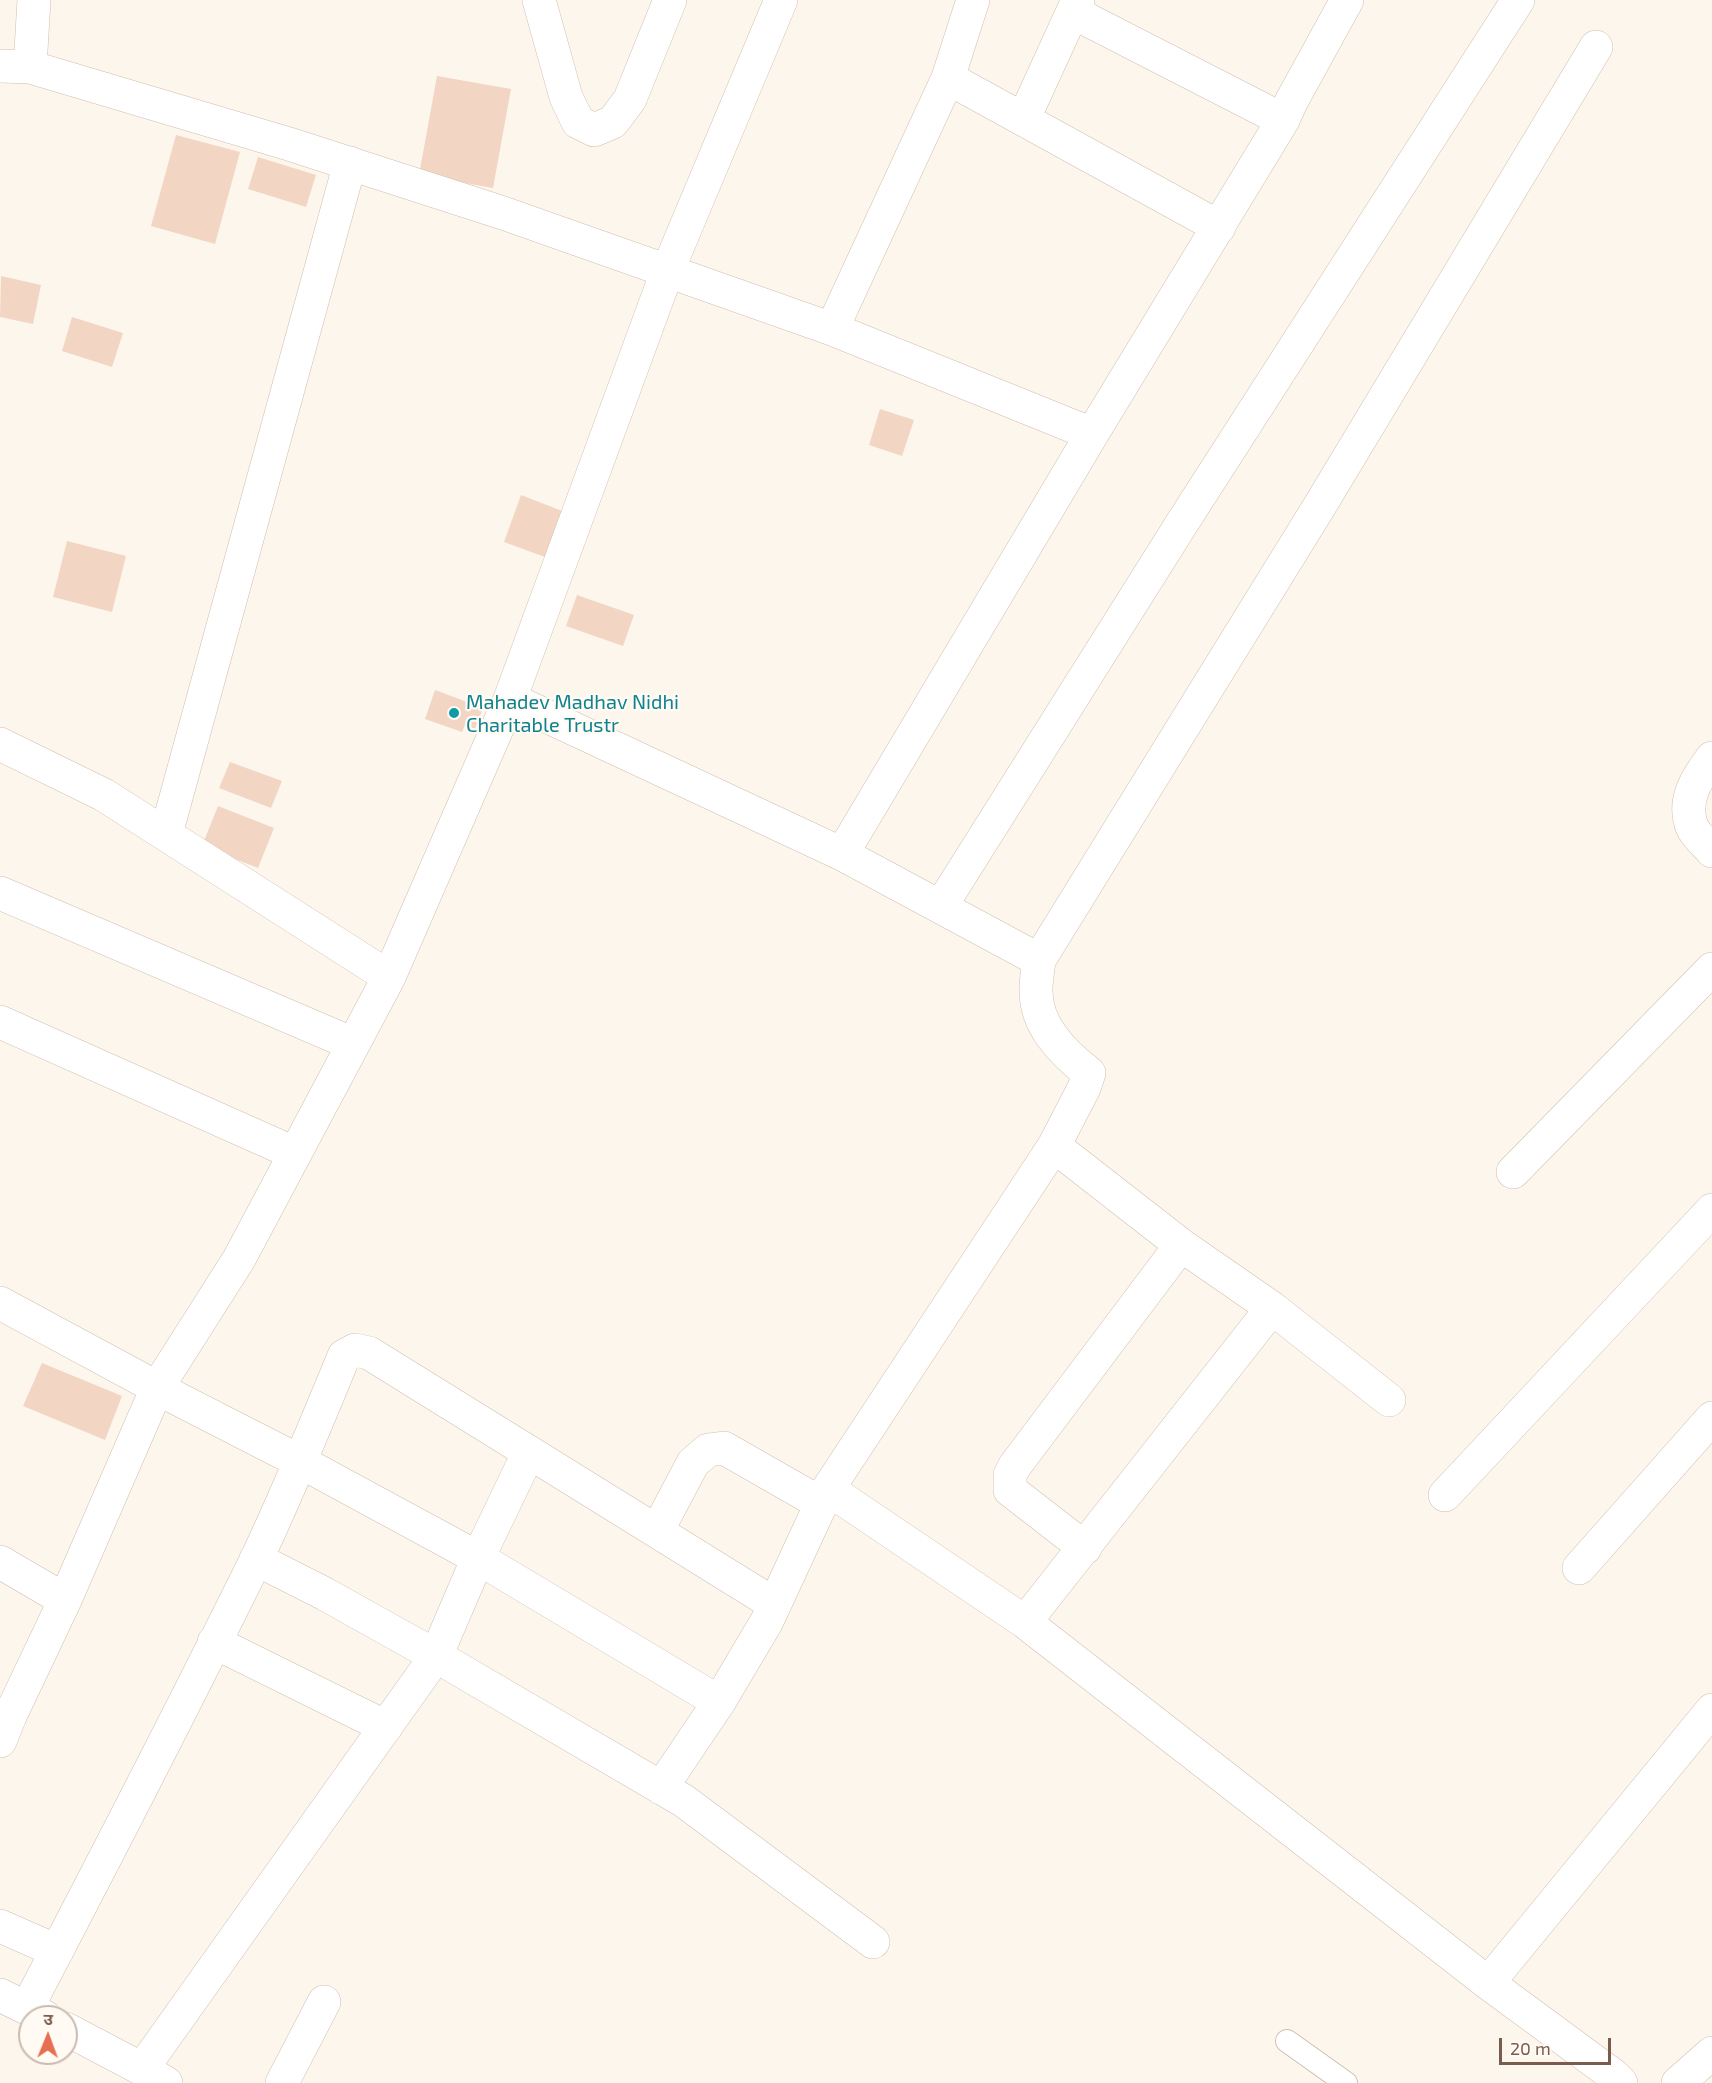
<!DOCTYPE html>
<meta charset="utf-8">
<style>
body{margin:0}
#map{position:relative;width:1712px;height:2083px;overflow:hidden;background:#fdf6ec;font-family:"Exo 2","Noto Sans Devanagari",sans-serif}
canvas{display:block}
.north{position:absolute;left:18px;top:2005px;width:60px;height:60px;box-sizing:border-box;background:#fffaf3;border:2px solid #cabbb1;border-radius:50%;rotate:1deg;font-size:16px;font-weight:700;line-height:24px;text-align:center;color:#7a5c4d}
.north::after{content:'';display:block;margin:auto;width:21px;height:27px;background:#e76f51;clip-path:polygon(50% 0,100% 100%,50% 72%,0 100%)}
.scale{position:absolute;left:1499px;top:2038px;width:112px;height:27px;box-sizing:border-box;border:3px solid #7a5c4d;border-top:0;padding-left:8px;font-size:18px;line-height:21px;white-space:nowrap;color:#7a5c4d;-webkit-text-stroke:4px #fffaf3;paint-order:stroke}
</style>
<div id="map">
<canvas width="1712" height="2083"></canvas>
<div class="north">उ</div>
<div class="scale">20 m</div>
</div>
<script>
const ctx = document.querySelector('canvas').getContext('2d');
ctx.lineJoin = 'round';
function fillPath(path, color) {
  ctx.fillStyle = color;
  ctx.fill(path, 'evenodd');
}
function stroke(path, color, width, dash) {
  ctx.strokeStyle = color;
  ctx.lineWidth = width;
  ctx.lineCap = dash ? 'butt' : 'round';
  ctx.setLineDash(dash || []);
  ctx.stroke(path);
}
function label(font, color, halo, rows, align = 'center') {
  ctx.font = font + ' "Exo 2",sans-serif';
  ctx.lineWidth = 4.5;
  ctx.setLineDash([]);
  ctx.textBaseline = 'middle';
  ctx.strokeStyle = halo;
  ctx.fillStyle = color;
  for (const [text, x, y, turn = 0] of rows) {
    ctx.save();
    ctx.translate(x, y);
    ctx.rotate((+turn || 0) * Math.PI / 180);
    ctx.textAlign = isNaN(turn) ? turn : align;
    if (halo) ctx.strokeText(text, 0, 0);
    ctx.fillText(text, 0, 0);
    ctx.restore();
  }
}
fillPath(new Path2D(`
 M437,76l74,13 -18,99 -74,-13z
 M176,135l64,17 -25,92 -64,-18z
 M258,157l58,18 -10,32 -58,-18z
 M1,276l40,9 -8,39 -33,-7z
 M72,317l51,16 -11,34 -50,-16z
 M880,409l34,11 -12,36 -33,-11z
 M521,495l49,19 -17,46 -49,-18z
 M67,541l59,15 -14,56 -59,-15z
 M577,595l57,20 -11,31 -57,-20z
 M435,690l48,18 -8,21 -10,-4 -3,7 -37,-13z
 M230,762l52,19 -11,27 -52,-20z
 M218,806l56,22 -16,40 -56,-22z
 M42,1363l80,33 -17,44 -82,-34z`), '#f3d5c3');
const service = new Path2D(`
 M1287,2041l59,42`);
const minor = new Path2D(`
 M539,0l27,97 12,25 16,8 19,-8 17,-23 40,-99
 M1074,10l14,10 195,100
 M0,66l30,1 259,77 214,69 329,116 260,105
 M30,67l4,-67
 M948,78l271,149
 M1024,118l54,-118
 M832,329l116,-251 25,-78
 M510,699l332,155 197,106c-1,10 -3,19 -3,29 -1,36 26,63 53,84l-5,15 -30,58 -226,343 -61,132 -48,81 -58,86
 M0,744l104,51 285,182
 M1712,758c-15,20 -29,41 -21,66 3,10 15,20 21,27
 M166,834l184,-671
 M842,854l250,-420 191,-314 8,-18 56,-102
 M0,893l353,151
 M941,906l243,-386 334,-520
 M1039,960l280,-453 277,-460
 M0,1022l294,131
 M1054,1146l127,99 91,63 117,92
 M1513,1172l199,-203
 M0,1303l178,96 123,63 177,96 241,144
 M828,1489l197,133 463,361 125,92 8,8
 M1445,1495l267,-285
 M657,1531l36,-68 15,-13 16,-2 98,56
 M1085,1548l-75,-58v-15l4,-8 167,-222
 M256,1559l69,35 111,62 248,145 189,141
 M0,1562l65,38
 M1579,1568l133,-150
 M1025,1622l247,-314
 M214,1642l172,85
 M0,1741l10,-25 55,-116 92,-212 82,-129 150,-282 121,-278 157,-427 114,-272
 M0,1926l57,25
 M1488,1983l224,-273
 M0,1995l45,22
 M27,2008c78,-149 155,-298 229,-448 32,-67 60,-136 88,-204l11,-6 14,3 405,251
 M66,2029l76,40 294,-413 42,-98 51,-106
 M142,2069l24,14
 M282,2083l42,-81
 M1678,2083l34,-30`);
stroke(service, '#d1beb0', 24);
stroke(minor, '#d1beb0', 34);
stroke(service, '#fff', 22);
stroke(minor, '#fff', 33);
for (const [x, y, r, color] of [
 [454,713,6,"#0f9aa8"]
]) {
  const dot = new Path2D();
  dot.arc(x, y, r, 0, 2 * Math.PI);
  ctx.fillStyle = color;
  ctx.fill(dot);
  stroke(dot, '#fffaf3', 2);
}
label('20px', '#0d838f', '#fffaf3', [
 ["Mahadev Madhav Nidhi",466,702],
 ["Charitable Trustr",466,725]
], 'left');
</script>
